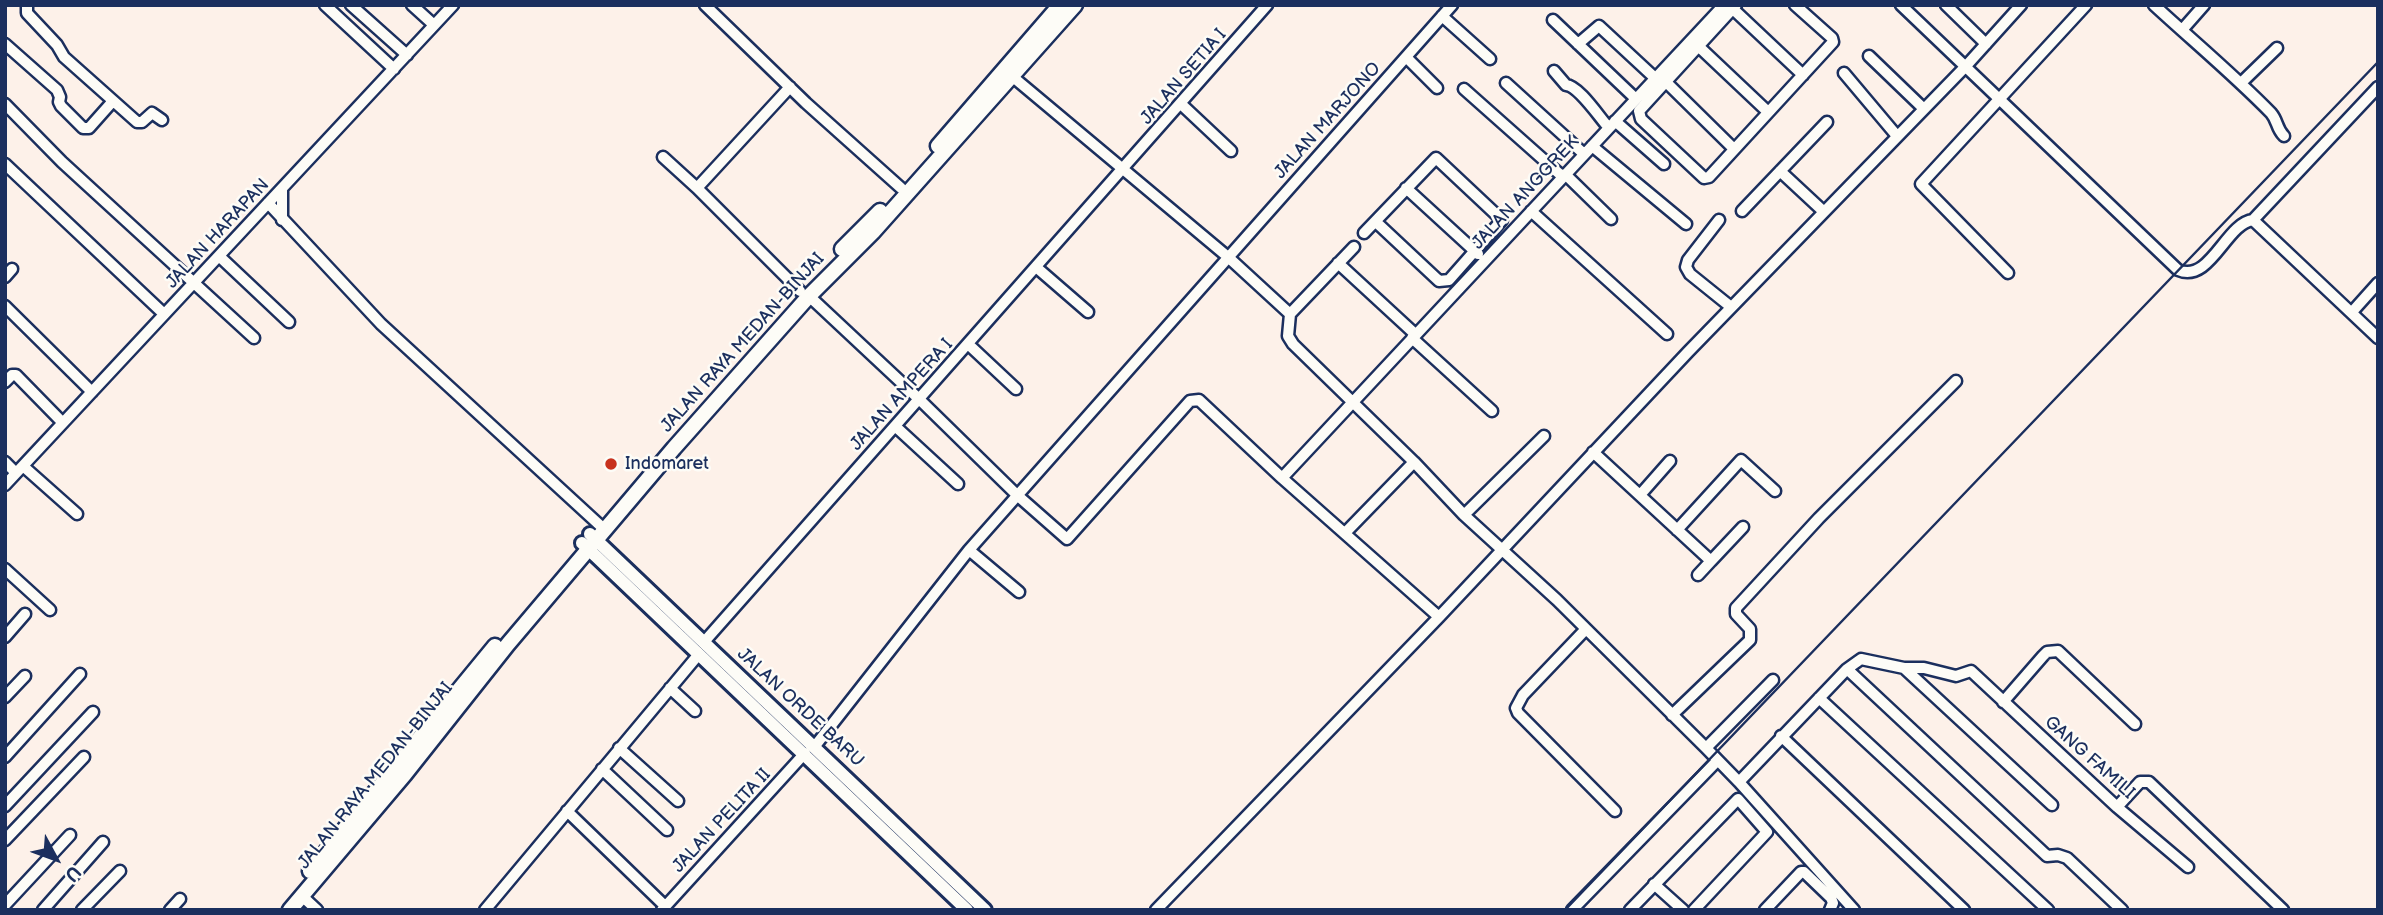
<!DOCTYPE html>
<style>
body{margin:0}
#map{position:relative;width:2383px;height:915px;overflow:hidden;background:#fdf1e9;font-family:"Balsamiq Sans",sans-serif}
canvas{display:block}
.frame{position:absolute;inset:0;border:7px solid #1b2f5e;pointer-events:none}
.north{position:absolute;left:21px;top:824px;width:70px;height:70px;-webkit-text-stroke:5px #fdfcf7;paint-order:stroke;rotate:131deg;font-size:19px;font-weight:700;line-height:28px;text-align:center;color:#1b2f5e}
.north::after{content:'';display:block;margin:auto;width:24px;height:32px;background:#1b2f5e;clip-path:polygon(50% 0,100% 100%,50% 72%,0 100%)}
</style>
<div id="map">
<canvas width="2383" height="915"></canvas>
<div class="frame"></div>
<div class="north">U</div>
</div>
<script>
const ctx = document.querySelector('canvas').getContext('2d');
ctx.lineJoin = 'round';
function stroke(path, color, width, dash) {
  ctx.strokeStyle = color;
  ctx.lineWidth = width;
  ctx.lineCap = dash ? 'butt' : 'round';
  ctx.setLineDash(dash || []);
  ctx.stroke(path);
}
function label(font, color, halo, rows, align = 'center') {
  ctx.font = font + ' "Balsamiq Sans",sans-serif';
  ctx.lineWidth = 5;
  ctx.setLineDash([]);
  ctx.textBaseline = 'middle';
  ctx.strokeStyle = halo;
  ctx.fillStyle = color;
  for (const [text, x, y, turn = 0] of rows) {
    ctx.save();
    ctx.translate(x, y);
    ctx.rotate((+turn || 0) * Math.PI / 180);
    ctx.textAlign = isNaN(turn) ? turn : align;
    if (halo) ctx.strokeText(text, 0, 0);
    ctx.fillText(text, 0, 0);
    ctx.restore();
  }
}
const minor = new Path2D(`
 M27,5v8l30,32 7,12 73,65h5l10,-9 10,7
 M325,5l69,64
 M351,5l56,50
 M412,5l22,20
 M705,5l101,98 95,85
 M1736,5l-97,106 2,8 63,59 5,-1 124,-135 -1,-4 -37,-33
 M1901,5l277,265c32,14 48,-47 75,-50l125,118
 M1946,5l40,39
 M2154,5c39,36 80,70 117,108 7,8 5,15 13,23
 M1733,9l70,66
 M1442,16l48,43
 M1553,20l83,79
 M2182,30l22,-25
 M1695,43l73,69
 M5,44l52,46 3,7 -1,5 2,4 22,22h6l24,-27
 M1578,44l21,-18 56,52
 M1869,56l55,53
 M1406,57l31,31
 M1554,71l12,14c13,1 33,32 43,43
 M1844,73l53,63
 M1013,77l215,180 62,57 -2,22 5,8 121,118 50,53 93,85 149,148 33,34 115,128
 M1666,82l68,67
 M1506,83l78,71
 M2241,83l36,-35
 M1464,89l99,88
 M5,104l57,58 192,176
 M1181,104l50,47
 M1615,121l49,43
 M1592,146l94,78
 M663,157l34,31 103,103
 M5,164l159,150
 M1780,171l43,40
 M1565,174l46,45
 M697,188l93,-101
 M1406,188l72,66
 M268,203l113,121 224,206
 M1531,211l136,123
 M1742,211l85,-89
 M282,220v-32
 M1719,220l-31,40 -2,7 4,7 41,33
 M2253,220l125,-133
 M1364,233l72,-75 66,62 -53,60 -10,1 -63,-59
 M219,256l70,66
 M1338,263l77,71
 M1036,267l52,45
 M2008,273l-87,-89 165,-179
 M5,277l7,-8
 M809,296l110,103 98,96 50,44 123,-138 9,-1 83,78 157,139
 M5,306l87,86
 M2352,312l26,-29
 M1290,314l64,-67
 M1412,338l80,73
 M968,344l48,45
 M5,382l7,-7h4l47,48
 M895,426l63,58
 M1593,452l118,109 -13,14
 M5,462l11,11
 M23,466l54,48
 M1282,478l442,-473
 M5,485l448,-480
 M1640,495l30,-34
 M1464,515l80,-79
 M1677,530l64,-70 34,31
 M1345,533l69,-71
 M969,550l50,42
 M1711,561l32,-34
 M5,569l45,41
 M1586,629l-63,66 -7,13 2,5 97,98
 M5,637l20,-23
 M704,642l563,-637
 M1904,668l148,137
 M1847,669l200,187 11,-1 9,3 55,52
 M670,688l25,23
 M5,697l20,-21
 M1819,698l229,212
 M2003,702l40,-46 4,-4 11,-1 77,73
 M1672,715l78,-75v-11l-14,-15v-6l83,-90 137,-137
 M1781,736l183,174
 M815,746l154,-196 483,-545
 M619,748l59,53
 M1706,748l67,-68
 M5,757l75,-83
 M602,769l65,61
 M1739,782l108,-113 14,-10 43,9h20l32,8 15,-5 146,136 71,60
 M5,806l88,-94
 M2117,807l23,-25h9l134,128
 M567,811l98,95
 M5,840l79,-83
 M1654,884l29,26
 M302,896l15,14
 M5,905l65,-70
 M43,910l60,-68
 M82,910l38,-39
 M170,910l10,-11
 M485,910l214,-256
 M662,910l143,-157
 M1156,910l283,-293 249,-265 278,-286 55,-61
 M1572,910l145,-149
 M1630,910l108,-111 29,33 -73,78
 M1765,910l36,-38h3l27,26 2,5 -3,7`);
const major = new Path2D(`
 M590,534l395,376
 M582,543l385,367`);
const highway = new Path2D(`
 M938,146l122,-141
 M842,249l38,-38
 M310,871l185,-225
 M290,910l115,-136 103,-130 166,-196 135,-152 64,-64 202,-227`);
stroke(minor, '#1b2f5e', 15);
stroke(major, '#1b2f5e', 18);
stroke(highway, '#1b2f5e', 19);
stroke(minor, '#fdfcf7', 10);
stroke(major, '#fdfcf7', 12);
stroke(highway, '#fdfcf7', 14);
stroke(new Path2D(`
 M1565,910l813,-848`), '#1b2f5e', 2.5);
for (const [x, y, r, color] of [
 [611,464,7,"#c8321e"]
]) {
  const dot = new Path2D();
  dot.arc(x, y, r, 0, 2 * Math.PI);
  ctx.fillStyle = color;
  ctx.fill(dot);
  stroke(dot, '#fdfcf7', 2.5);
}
label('18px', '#1b2f5e', '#fdfcf7', [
 ["JALAN SETIA I",1184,77,-49],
 ["JALAN MARJONO",1328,121,-48],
 ["JALAN ANGGREK",1526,193,-47],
 ["JALAN HARAPAN",218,234,-47],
 ["JALAN RAYA MEDAN-BINJAI",743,343,-48],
 ["JALAN AMPERA I",902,395,-48],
 ["JALAN ORDE BARU",800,708,43],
 ["GANG FAMILI",2089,758,42],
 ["JALAN RAYA MEDAN-BINJAI",376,776,-51],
 ["JALAN PELITA II",722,821,-47]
]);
label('18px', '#1b2f5e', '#fdfcf7', [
 ["Indomaret",625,464]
], 'left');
</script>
